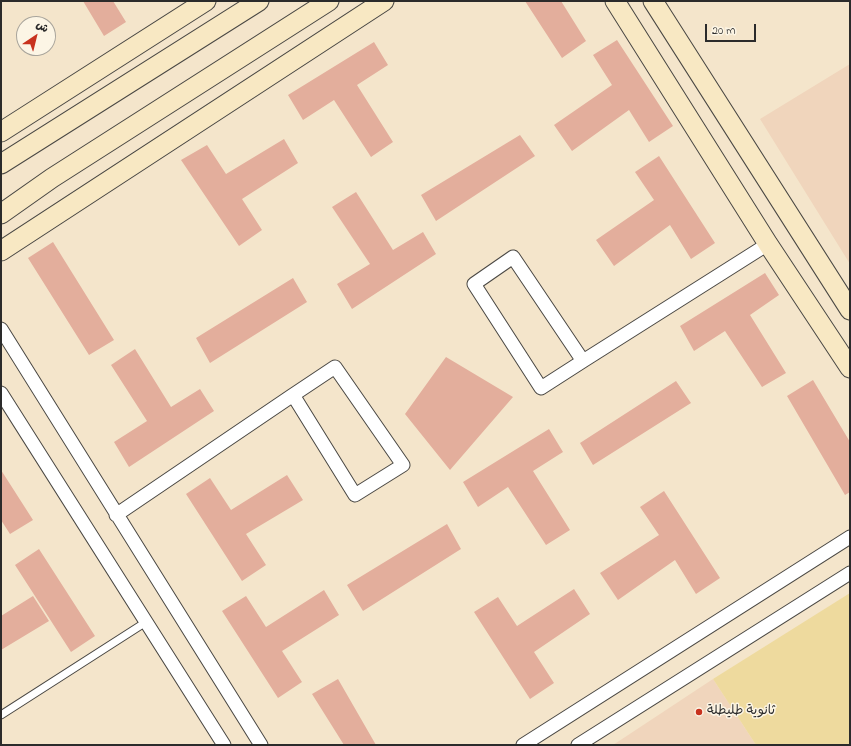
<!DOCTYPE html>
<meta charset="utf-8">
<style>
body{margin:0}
#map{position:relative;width:851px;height:746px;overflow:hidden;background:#f4e5cb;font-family:"Indie Flower","Playpen Sans Arabic",sans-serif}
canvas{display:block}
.frame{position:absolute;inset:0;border:2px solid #2b2b2b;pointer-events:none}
.north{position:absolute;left:16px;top:16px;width:40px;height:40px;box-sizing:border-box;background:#fcf5e5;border:1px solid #a8a49b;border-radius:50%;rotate:35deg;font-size:11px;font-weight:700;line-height:16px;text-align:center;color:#2b2b2b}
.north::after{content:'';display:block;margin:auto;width:14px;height:18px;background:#c8321e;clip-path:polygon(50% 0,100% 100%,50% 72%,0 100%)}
.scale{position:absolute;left:705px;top:24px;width:51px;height:18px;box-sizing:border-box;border:2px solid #2b2b2b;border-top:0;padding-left:5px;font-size:12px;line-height:14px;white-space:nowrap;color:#2b2b2b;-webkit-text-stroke:3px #fcf5e5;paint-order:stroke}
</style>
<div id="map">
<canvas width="851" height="746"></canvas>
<div class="frame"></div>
<div class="north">ش</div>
<div class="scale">20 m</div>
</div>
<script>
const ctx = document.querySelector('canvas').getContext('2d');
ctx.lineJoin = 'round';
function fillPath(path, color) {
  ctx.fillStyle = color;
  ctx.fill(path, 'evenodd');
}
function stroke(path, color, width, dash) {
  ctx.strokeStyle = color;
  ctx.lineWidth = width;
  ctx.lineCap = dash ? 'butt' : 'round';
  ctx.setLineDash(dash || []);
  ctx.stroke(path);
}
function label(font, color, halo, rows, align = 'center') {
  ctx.font = font + ' "Indie Flower","Playpen Sans Arabic",sans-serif';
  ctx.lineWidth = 3;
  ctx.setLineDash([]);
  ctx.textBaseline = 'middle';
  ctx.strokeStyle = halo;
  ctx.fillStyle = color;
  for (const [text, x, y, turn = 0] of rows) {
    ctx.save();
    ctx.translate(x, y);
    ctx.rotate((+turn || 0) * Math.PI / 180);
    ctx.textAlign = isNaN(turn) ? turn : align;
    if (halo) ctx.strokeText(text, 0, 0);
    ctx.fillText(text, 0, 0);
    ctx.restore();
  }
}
fillPath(new Path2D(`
 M850,64v200l-90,-145z
 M713,679l43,66h-143z`), '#f0d5bc');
fillPath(new Path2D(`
 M850,593v152h-94l-43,-66z`), '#eeda9e');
fillPath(new Path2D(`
 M83,1h30l13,21 -22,14z
 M525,1h36l25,40 -24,17z
 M617,40l56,86 -24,16 -20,-32 -57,41 -18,-26 58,-40 -19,-30z
 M374,42l14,23 -31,20 36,57 -22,15 -37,-57 -31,20 -15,-25z
 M520,135l15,21 -99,65 -15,-26z
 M284,139l14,24 -56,36 20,31 -23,16 -58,-86 26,-15 19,29z
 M659,156l56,87 -24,16 -21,-34 -56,41 -18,-26 58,-40 -19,-28z
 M356,192l37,58 30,-18 13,22 -84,55 -15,-25 33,-20 -38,-57z
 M53,242l61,98 -25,15 -61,-97z
 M765,273l14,22 -29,20 36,58 -24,14 -37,-56 -31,20 -14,-25z
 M293,278l14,24 -97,61 -14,-25z
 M135,349l36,58 29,-18 14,22 -85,56 -15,-25 33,-21 -36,-56z
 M446,357l67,40 -63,73 -45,-56z
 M813,380l37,62v50l-5,3 -58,-99z
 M676,381l15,22 -98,62 -13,-22z
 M549,429l14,23 -30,19 37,59 -24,15 -38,-58 -30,20 -15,-25z
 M1,470l32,50 -23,14 -9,-14z
 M287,475l16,25 -57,34 20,31 -24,16 -56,-87 24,-16 21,32z
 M664,491l56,87 -24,16 -21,-34 -57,40 -18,-27 59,-38 -19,-28z
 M447,524l14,25 -98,62 -16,-26z
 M39,549l56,87 -24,16 -56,-87z
 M574,589l16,25 -56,38 20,31 -24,16 -56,-87 24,-15 19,29z
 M324,590l15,25 -57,36 20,31 -24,16 -56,-87 24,-15 20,31z
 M33,596l16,25 -48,29v-34z
 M338,679l38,66h-32l-32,-51z`), '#e3ae9c');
const service = new Path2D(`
 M1,715l145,-93`);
const minor = new Path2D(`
 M1,329l260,416
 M583,361l-42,27 -67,-104 39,-27 70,104 185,-117
 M1,393l223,352
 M116,515l177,-120 62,100 48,-30 -68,-98 -42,28
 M523,745l327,-208
 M578,745l272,-172`);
const secondary = new Path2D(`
 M615,1l153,243 82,124
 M653,1l197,309
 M1,132l205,-131
 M1,164l258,-163
 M1,214l51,-36 277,-177
 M1,251l383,-250`);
stroke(service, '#494743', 9);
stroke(minor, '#494743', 15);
stroke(secondary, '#494743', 21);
stroke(service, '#fff', 7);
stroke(minor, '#fff', 13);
stroke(secondary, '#f8e8c3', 19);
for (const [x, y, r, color] of [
 [699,712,4,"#c8321e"]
]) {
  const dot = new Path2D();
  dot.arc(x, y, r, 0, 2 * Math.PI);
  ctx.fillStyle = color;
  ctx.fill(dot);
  stroke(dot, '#fcf5e5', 1.5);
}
label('13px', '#2b2b2b', '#fcf5e5', [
 ["ثانوية طليطلة",707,712]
], 'left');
</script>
